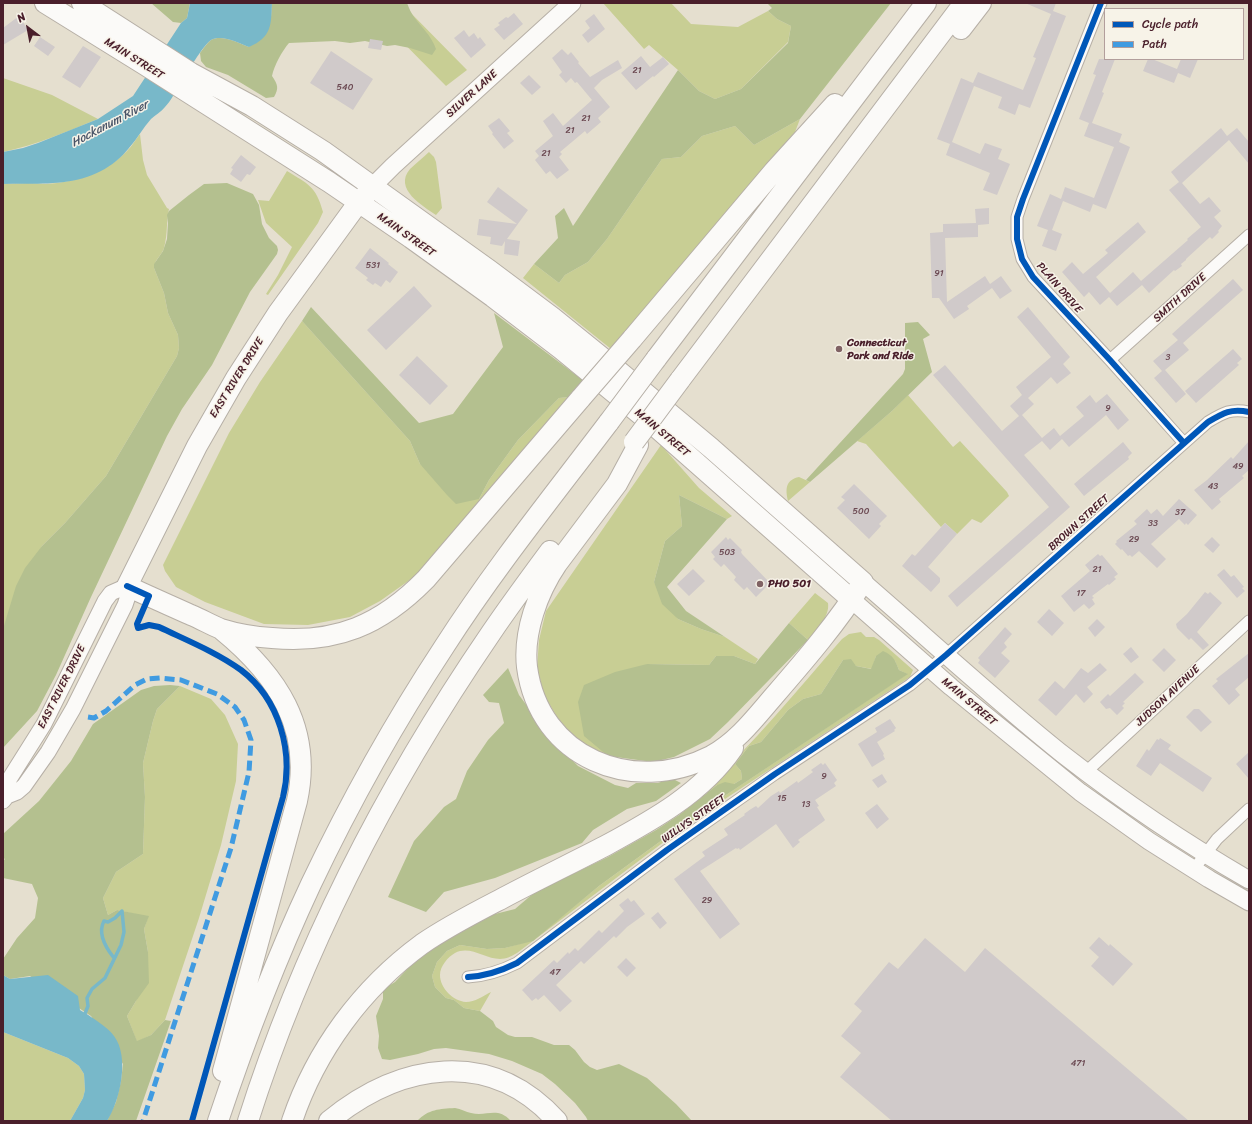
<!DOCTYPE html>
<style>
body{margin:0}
#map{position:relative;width:1252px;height:1124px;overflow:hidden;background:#e5dfcf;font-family:Sriracha,sans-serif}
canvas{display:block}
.frame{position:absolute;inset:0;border:4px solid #4a1f2b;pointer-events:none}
.legend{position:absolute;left:1104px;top:8px;width:140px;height:52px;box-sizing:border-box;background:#f7f3e8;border:1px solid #b29e9c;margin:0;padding:5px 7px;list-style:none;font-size:12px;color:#4a1f2b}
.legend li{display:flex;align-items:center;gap:8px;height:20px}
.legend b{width:20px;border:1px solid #b29e9c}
.north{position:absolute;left:8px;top:8px;width:40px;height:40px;-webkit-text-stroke:3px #f7f3e8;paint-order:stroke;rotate:328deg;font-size:11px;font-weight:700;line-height:16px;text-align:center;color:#4a1f2b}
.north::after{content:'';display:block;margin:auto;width:14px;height:18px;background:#4a1f2b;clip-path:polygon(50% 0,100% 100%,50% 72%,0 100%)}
</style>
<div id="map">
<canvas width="1252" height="1124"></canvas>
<div class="frame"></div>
<ul class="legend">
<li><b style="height:5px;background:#0057b8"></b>Cycle path</li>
<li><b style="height:5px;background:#409be1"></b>Path</li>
</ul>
<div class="north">N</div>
</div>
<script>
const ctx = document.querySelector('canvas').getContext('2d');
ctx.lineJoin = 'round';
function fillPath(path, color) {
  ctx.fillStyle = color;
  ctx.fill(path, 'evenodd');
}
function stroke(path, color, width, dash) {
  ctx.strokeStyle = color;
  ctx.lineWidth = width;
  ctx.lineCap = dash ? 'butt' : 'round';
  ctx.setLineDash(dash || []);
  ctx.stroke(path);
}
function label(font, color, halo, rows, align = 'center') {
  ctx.font = font + ' Sriracha,sans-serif';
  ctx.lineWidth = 3;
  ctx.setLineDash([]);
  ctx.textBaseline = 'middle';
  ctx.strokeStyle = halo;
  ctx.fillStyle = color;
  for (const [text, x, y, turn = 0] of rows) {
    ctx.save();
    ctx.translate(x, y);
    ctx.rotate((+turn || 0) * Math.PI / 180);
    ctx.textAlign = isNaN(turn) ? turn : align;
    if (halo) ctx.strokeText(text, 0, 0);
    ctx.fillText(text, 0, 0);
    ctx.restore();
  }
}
fillPath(new Path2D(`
 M364,3h37l66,67 -21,16z
 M603,3h68l20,21 47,3 30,-16 9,8 14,7 -3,16 -47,47 -26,10 -16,-8 -21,-21 -29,-25 -5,4z
 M3,78l49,17 46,24c-32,13 -62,26 -95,33z
 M800,119l-5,13 -184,217 -88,-71 11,-14 25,19 6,-8 23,-13 19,-23 55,-80 19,-2 21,-21 33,-10 19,19z
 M140,134l3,26 4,15 20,33 2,1c-3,13 -1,24 -5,39 -2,7 -10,12 -10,20l10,25 4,20 10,22 1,13 -2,8 -71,120 -41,47 -23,23 -39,83v-445c8,0 17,-1 25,-1 6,0 12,1 18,1 31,-2 59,-11 81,-33 5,-5 9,-12 13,-17z
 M429,152l5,5 2,5 6,46 -6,7c-13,-9 -43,-26 -26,-46 6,-6 13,-11 19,-17z
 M287,171c21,13 29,15 36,41l-5,11 -50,72 -2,-1 12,-19 14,-28 -26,-24 -8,-23 11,1z
 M302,321l108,120 10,23 59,35 10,-19 29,-40 41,-42 11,-1 -92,108 -64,72 -34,24 -30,16 -42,8 -44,-1 -59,-22 -29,-15 -11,-16 -2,-6 66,-132 31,-51z
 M908,395l45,52 7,-6 47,51 2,4 -28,27 -9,-4 -15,15 -12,-11 -4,4 -75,-83 -9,-3 35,-30z
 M661,445l38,43 33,28 -5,3 -48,-24 3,31 -17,15 -11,41 24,37 23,10 24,8 33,22 -3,5 -21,-8h-18l-7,9 -62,-1 -39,92 -31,-16 -7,-6 -13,-17 -13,-22 -7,-27 2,-28 7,-29z
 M799,477l11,5 -22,19c-3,-13 -2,-21 11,-24z
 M815,593l13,10c2,14 -12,27 -20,37l-19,-17z
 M861,632l5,5h8l5,3 34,30 -3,7 -182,120 -55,38 -156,118c-5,3 -11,6 -17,6 -15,0 -30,-14 -45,-6 -7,4 -15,13 -15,22 0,13 13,26 26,27 9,0 17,-6 25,-10l-11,19 -16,-3 -10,-8 -8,-2 -11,-11 -3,-11 5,-14 10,-11 13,-6 27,4 18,-1 28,-8 66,-54 103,-75 205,-137 -8,-4 -4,-9 -19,-5 -4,13 -16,-3 -13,-6 -22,34 -18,5 -15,11 -27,32 -12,4 -14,18 6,7 1,8 -8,5 -17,1 -10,8 -3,-4c50,-45 93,-99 138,-150l7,-5z
 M180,686l31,13 14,16 13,29 -2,37 -15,64 -22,73 -34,102 -14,15 -14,7 -10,-26 9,-15 12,-49 -4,-23 4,-12 -31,-7 -9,5 -5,-17 13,-26 27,-18 2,-57 -2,-34 10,-42 4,-12z
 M3,1032l65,26 11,8 5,8 1,16 -2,8 -13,23h-67z`), '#c8ce94');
fillPath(new Path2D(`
 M151,3h39l-3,15 -6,5 -8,-1z
 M272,3h135c2,5 4,10 7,14 8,11 17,18 22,32l-4,6 -22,-7 -15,-3 -8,1 -22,-5 -15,2 -15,-2 -46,2c-7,8 -15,23 -17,33 6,9 7,12 2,21l-8,1 -38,-23 -22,-8 -5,-6 -1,-8c3,-4 7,-10 11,-13 11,-6 27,3 38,7l22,-30z
 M767,3h124l-91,116 -46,26 -19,-19 -33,10 -21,21 -19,2 -55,80 -19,23 -23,13 -6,8 -25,-19 24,-26 -3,-22 9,-8 9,18 105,-156 21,21 16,8 26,-10 47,-46 3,-17 -14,-7 -9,-8 4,-3z
 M227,183l26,11 6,11 3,19 7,14 8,8 1,4 -1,4 -27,38 -38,73 -30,44 -15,27 -76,161 -35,78 -19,36 -34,37v-119l13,-43 9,-18 17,-22 23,-23 41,-47 71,-120 2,-8 -1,-13 -10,-22 -4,-20 -10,-25v-4l9,-13 4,-12 1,-16 -1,-8 2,-4 20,-16 15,-11z
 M311,307l108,116 34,-9 50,-67 -9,-34 90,68 -14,16 -11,1 -41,42 -29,40 -10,19 -23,5 -9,-9 -27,-31 -10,-23 -108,-120z
 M918,322l12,13 -7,4 9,33 -40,39 -82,71 -4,-2 97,-106 2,-5v-46z
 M679,495l48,24 -60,68 19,24 39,26 -24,-8 -23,-10 -16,-15 -8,-22 11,-41 17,-15z
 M789,623l19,17 -80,82 -18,17 -36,18 -21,5 -45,-6 -24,-20 -6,-34 6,-17 31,-13 32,-8 62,1 7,-9h18l21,8z
 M883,651c11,5 12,9 16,19l9,4 -206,137 -103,75 -66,55 -28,7 -18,1 -27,-4 -13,6 -10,11 -5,14 3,11 11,11 8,2 10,8 16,3 13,10 3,6 12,8 7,2h17l22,8h15l6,5 9,12 6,5 7,3 22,-6 28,14 29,26 16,17h-104l-2,-4 -11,-14 -20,-19 -13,-10 -30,-13 -23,-7 -43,-6 -12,1 -16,5 -28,6 -8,-1 -4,-11 1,-12 -3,-20 7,-17v-8l2,-3 10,-6 19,-20 24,-18 49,-28 28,-7 20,-17 73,-35 48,-27 23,-15 38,-30 8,-3 9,2 8,-5 -1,-8 -6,-7 14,-18 12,-4 27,-32 15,-11 18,-5 22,-34 8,-1 5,7 15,3 5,-13z
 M508,668l11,27 34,46 25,25 37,19 13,3 8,-5h22l13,-5 10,5 -25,18 -29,8 -34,21 -11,13 -87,35 -51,14 -18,20 -38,-15 26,-56 30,-34 12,-8 11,-28 21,-31 16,-17 -5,-20 -10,-1 -6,-7z
 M170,685l10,1 -23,23 -4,12 -10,42 2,34 -2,57 -27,18 -13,26 5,17 9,-5 32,6 -5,13 4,23 1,31 -13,18 -9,15 10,25 14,-6 14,-15 6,1 -35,100h-29l9,-19 5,-21 2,-17 -32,-48 -61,-40 -20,3 -7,-4v-16l14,-21 18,-20 3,-20 -6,-14 -29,-6v-17l2,-2 -2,-1v-24l36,-33 32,-40 22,-37 48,-34 13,-4z
 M455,1108c6,1 11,4 16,5 16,4 26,-7 40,8h-94c12,-12 22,-12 38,-13z`), '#b4c08f');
fillPath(new Path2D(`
 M190,3h82c-1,22 0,34 -23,44 -11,-4 -27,-13 -38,-7 -8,5 -25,35 -31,44 -5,8 -9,17 -15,23 -4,5 -10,8 -14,12 -8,9 -14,20 -22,29 -7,9 -18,18 -28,23 -31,16 -65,12 -98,13v-32l20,-4 15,-5 60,-24 35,-23 48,-73 6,-5z
 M3,975l7,4 38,-4 30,21 2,14c10,6 28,17 34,26 16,21 6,65 -7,85h-37l13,-23 2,-8 -1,-16 -5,-8 -11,-8 -65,-26z`), '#78b8c9');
stroke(new Path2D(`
 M114,958c-8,-10 -17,-24 -10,-37l4,1 7,-4 7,-7
 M84,1016l4,-10 -1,-8 5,-9 13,-11 16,-33 3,-13 -2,-21`), '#78b8c9', 3.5);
fillPath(new Path2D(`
 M1025,3h31l-3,8 13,5 -36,92 -11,-4 -4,11 -17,-7 4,-11 -28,-11 -22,56 28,12 5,-11 17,6 -4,10 12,5 -13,31 -14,-5 7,-17 -44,-18 4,-11 -13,-5 24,-61 12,5 5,-11 45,18 13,-32 -3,-1 18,-43z
 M514,13l9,11 -19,16 -10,-11 6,-4 -2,-2 8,-6 2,1z
 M594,14l11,15 -17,14 -6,-8 8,-7 -5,-7z
 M19,16l9,14 -25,15v-17z
 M464,30l5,7 5,-4 4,6 2,-2 6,8 -15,13 -17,-20z
 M40,37l15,10 -7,9 -14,-10z
 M370,39l13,2 -2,9 -13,-2z
 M83,46l18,11 -21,31 -18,-11z
 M562,49l6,6 3,-3 8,10 -1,1 12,14 28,-17 4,8 -20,12 -8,8 16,19 -12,11 3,4 -14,12 -2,-3 -25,21 2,2 -3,3 10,13 -12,9 -7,-8 -4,3 -11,-14 4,-4 -4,-5 18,-15 -10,-15 10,-8 10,13 29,-26 -15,-18 -2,1 -4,-5 -5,5 -7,-8 3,-3 -10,-14z
 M331,51l42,28 -20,31 -43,-27z
 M641,56l9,11 13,-10 6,7 -15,13 -1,-1 -17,14 -15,-17z
 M1099,59h16l-13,33 2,1 -12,30 30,11 -3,8 11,5 -24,62 -13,-5 -3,8 -27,-11 -11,29 10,4 -6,17 -14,-5 6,-16 -11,-4 13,-32 11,5 4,-12 29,11 20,-51 -30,-11 5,-13 -10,-4 17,-44 -3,-1z
 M1148,59h4l25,10 4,-10h17l-8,19 -12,-5 -4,10 -31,-12z
 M529,75l12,12 -9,8 -12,-12z
 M499,118l11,13 -3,2 7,8 -10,8 -12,-15 1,-1 -5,-7z
 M1221,128l6,8 10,-8 12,14v22l-20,-24 -47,43 18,21 9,-7 12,14 -7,6 8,9 -4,5 1,1 -7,7 -2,-2 -24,22v1l-5,4 1,2 -7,5 -1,-1 -25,23 -7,-8 -25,21 -8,-9 -9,8 -11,-13 -5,5 -22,-25 10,-10 11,12 25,-21 -3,-3 33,-28 8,10 -50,45 14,16 23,-21 8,9 47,-41 -1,-1 14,-12 -32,-37 10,-8 -8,-10z
 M241,155l15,12 -6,8 -3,-1 -6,8 -11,-8 3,-5 -2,-1z
 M498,187l30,23 -21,29 13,2 -2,15 -14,-2 1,-13 -3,5 -12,-2 1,-7 -14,-2 2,-16 38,5 -30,-22z
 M989,208v16l-11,1v12l-33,1 2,64 38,-26 5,8 11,-8 11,15 -12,8 -8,-11 -25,18 2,3 -15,10 -15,-21h-7l-2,-65 13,-1v-8l33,-1 -1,-14z
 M370,248l19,15 -1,1 10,8 -8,11 -4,-3 -5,7 -6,-4 -2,2 -7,-5 2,-2 -13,-10z
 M1233,279l10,11 -60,53 6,7 -24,20 21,24 -10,9 -22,-25 8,-7 -9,-10 25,-21 -6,-6z
 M414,286l18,20 -46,44 -19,-20z
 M1028,307l42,50 -7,7 8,9 -14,11 -6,-7 -23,21 6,6 -12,11 20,23 12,-10 6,8 24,-20 -8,-9 14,-12 6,8 11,-9 22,26 -11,10 -12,-15 -37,32 -7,-8 -12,11 -8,-9 -18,14 46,52 -113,100 -9,-11 101,-89 -116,-132 12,-10 57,66 17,-15 -9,-10 12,-11 -6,-8 35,-30 -34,-40z
 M1233,349l9,10 -5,4 2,2 -43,38 -11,-12z
 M417,356l31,30 -18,19 -31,-30z
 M1249,441v29l-7,6 2,2 -25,21 2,3 -9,8 -18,-20 13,-10 24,-23 2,2z
 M1123,442l9,11 -4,4 1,2 -45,37 -10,-12z
 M854,484l33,32 -8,8 2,2 -12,13 -32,-31 8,-8 -4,-3z
 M1179,499l18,16 -9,10 -2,-2 -1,2 -6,-6 -28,25 15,15 -9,9 -18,-17 -7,6 -2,-2 -2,1 -6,-7 -1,1 -6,-6 2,-2 -1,-1 21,-17 -3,-3 13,-12 4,5 6,-5 6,7z
 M945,523l12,11 -29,33 12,11v4l-9,10 -29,-26 10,-12 3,2z
 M726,537l2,3 2,-2 12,12 -1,2 1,2 28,29 -14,14 -9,-10 -3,3 -10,-10 2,-3 -12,-13 -3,3 -8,-8 2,-2 -4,-5z
 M1212,537l8,8 -7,8 -9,-8z
 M1098,554l2,2 2,-1 16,19 -4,3 2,2 -7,6 -1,-1 -16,12 2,2 -2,1 3,5 -6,5 -5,-5 -10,8 -13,-16 29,-25 -5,-6z
 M693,569l12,12 -16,15 -12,-12z
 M1224,569l7,8 3,-2 10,12 -2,1 3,3 -8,7 -20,-23z
 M1205,592l3,2 2,-2 12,11 -25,29 12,13 -6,5 -12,-12 -2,2 -12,-12 -1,-4 11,-10z
 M1049,609l15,14 -12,13 -15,-14z
 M1097,619l8,8 -10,10 -7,-9z
 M1005,627l7,7 -8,9 3,4 -6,6 9,8 -15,17 -17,-15 2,-3 -2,-2z
 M1131,647l8,10 -8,6 -8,-9z
 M1164,648l12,12 -12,12 -12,-12z
 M1249,653v24l-14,12 5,6 -11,10 -17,-19 6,-5 -2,-2z
 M1100,663l7,7 -20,17 6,7 -9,9 -8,-9 -20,22 -18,-16 17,-19 9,8 17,-21 7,5z
 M1135,673l9,9 -21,20 2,1 -3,3 2,2 -7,7 -7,-7 -4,1 -6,-7 8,-8 2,2z
 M1194,709h5l13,13 -11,10 -15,-15z
 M890,719l6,9 -2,2 1,1 -18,11 7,12 -1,1 2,4 -13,8 -14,-23 19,-12 -2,-4z
 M1160,738l11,7 -3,4 44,29 -9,14 -43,-29 -9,13 -15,-10 11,-17 2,2 8,-12 2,1z
 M1249,752v27l-13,-15z
 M821,763l2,2 2,-2 12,17 -3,3 2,3 -21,14 4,6 -2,1 8,13 -1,1 -26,19 2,2 -7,6 -17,-24 -36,26 -1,-2 -2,1 -1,-1 -36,23 40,53 -20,15 -46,-60 31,-23 -3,-4 26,-17 -4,-6 21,-14 -1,-1 7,-5 5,-3 2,2 13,-12 8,-5 1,2 17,-12 1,2 15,-11 -2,-2z
 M882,774l5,8 -9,6 -6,-8z
 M877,804l12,15 -12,10 -12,-16z
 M628,898l3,4 3,-2 11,14 -18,13 -11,11 -2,-2 -30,28 -3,-3 -25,24 16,16 -12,11 -16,-17 -6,5 -2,-2 -4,3 -10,-11 32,-30 3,3 11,-11 1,2 6,-6 3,3 21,-21 3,3 22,-22 -5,-6z
 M658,912l9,11 -7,6 -9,-11z
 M1099,937l10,9 1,-2 23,20 -20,22 -22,-20 8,-9 -10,-9z
 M925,938l40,34 20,-24 204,173h-297l-52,-44 21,-24 -20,-17 21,-25 -8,-7 35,-42 9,7z
 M626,958l10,10 -9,9 -10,-10z`), '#d0caca');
const street = new Path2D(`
 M1101,3l-78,196 -6,18v22l5,20 11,18 77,83 74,83
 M1110,360l139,-125
 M1086,772l163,-151
 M1194,869l23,-30 32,-30
 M468,977c18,-1 33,-6 49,-14l150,-113 108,-76 135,-89 36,-30 262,-233c15,-9 23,-14 41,-10`);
const secondary = new Path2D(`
 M3,801l4,-5 10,-4 7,-6 24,-34 25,-43 52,-104 3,-9 -1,-10 -16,7 -6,8 -61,123 -34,54 -3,7v11`);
const primary = new Path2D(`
 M373,186l20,-20 179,-163
 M863,582c67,58 133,119 202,174 59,46 120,87 184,124
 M852,600l99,87 129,105 69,49 60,38 40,23`);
const highway = new Path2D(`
 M45,3l100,62 184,117 82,56 82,59 68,52 96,79 195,172
 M82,3l109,70 61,33 71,45 166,119 63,47 63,51 96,80 152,134c-26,41 -57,77 -89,114 -19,22 -37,46 -63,60 -78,40 -172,2 -184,-89 -4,-35 11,-75 30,-103l60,-80 21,-39
 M961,29l20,-26
 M373,186l-20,24 -75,103 -42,65 -39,68 -70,140c21,10 42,19 64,29 10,4 20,10 30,14 16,5 34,8 51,9 64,6 109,-13 154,-59l155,-181
 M632,339l142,-168 61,-67
 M656,359l270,-356
 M680,380l284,-377
 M222,630c55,45 91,98 75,171l-74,270
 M218,1121c27,-81 57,-160 93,-237 39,-82 83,-161 133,-237 50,-78 109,-151 165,-225
 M248,1121c55,-173 141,-339 243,-488 19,-28 39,-55 59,-82
 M292,1121c24,-71 70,-133 130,-177 26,-18 54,-32 81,-46 34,-18 69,-35 102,-52 48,-26 97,-53 128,-98
 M329,1121c71,-58 161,-74 228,0`);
stroke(street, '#b6afa6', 13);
stroke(secondary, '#b6afa6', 17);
stroke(primary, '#b6afa6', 19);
stroke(highway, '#b6afa6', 22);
stroke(street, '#fbfaf8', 11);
stroke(secondary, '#fbfaf8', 15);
stroke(primary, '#fbfaf8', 17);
stroke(highway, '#fbfaf8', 20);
const highwayBridge = new Path2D(`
 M581,398l51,-59
 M609,422l47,-63
 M634,442l46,-62`);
stroke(highwayBridge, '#b6afa6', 22, []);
stroke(highwayBridge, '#fbfaf8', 20);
stroke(new Path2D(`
 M88,717l6,1 12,-7 29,-26 12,-6 13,-1 21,2 36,14 18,13 9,13 7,20 -2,32 -18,76 -88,273`), '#409be1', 5, [10, 5]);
stroke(new Path2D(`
 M1101,3l-78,196 -6,18v22l5,20 11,18 77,83 74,83
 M127,586l22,10 -12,28 1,4 11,-3 10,2c27,13 57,25 82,43 38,29 53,81 42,127l-91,324
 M468,977c18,-1 33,-6 49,-14l150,-113 108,-76 135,-89 36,-30 262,-233c15,-9 23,-14 41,-10`), '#0057b8', 6);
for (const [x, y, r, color] of [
 [839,349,4,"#806264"],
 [760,584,4,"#806264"]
]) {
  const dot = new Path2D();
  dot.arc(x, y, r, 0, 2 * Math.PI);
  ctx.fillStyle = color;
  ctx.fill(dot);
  stroke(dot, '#f7f3e8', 1.5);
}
label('9px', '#6c4a53', null, [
 ["21",637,71],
 ["540",345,88],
 ["21",586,119],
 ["21",570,131],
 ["21",546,154],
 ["531",373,266],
 ["91",939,274],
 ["3",1168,358],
 ["9",1108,409],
 ["49",1238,467],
 ["43",1213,487],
 ["500",861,512],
 ["37",1180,513],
 ["33",1153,524],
 ["29",1134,540],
 ["503",727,553],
 ["21",1097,570],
 ["17",1081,594],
 ["9",824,777],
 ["15",782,799],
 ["13",806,805],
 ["29",707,901],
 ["47",555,973],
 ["471",1078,1064]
]);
label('11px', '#4a1f2b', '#f7f3e8', [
 ["MAIN STREET",134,59,32],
 ["SILVER LANE",472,94,-42],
 ["MAIN STREET",406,235,35],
 ["PLAIN DRIVE",1059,288,49],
 ["SMITH DRIVE",1180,298,-42],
 ["EAST RIVER DRIVE",237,378,-58],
 ["MAIN STREET",662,433,40],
 ["BROWN STREET",1079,523,-42],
 ["EAST RIVER DRIVE",62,687,-63],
 ["JUDSON AVENUE",1168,696,-43],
 ["MAIN STREET",969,702,40],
 ["WILLYS STREET",694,819,-35]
]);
label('bold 11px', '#4a1f2b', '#f7f3e8', [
 ["Connecticut",847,343],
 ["Park and Ride",847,356],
 ["PHO 501",768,584]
], 'left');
label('italic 12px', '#4a5569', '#f7f3e8', [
 ["Hockanum River",110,124,-28]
]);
</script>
